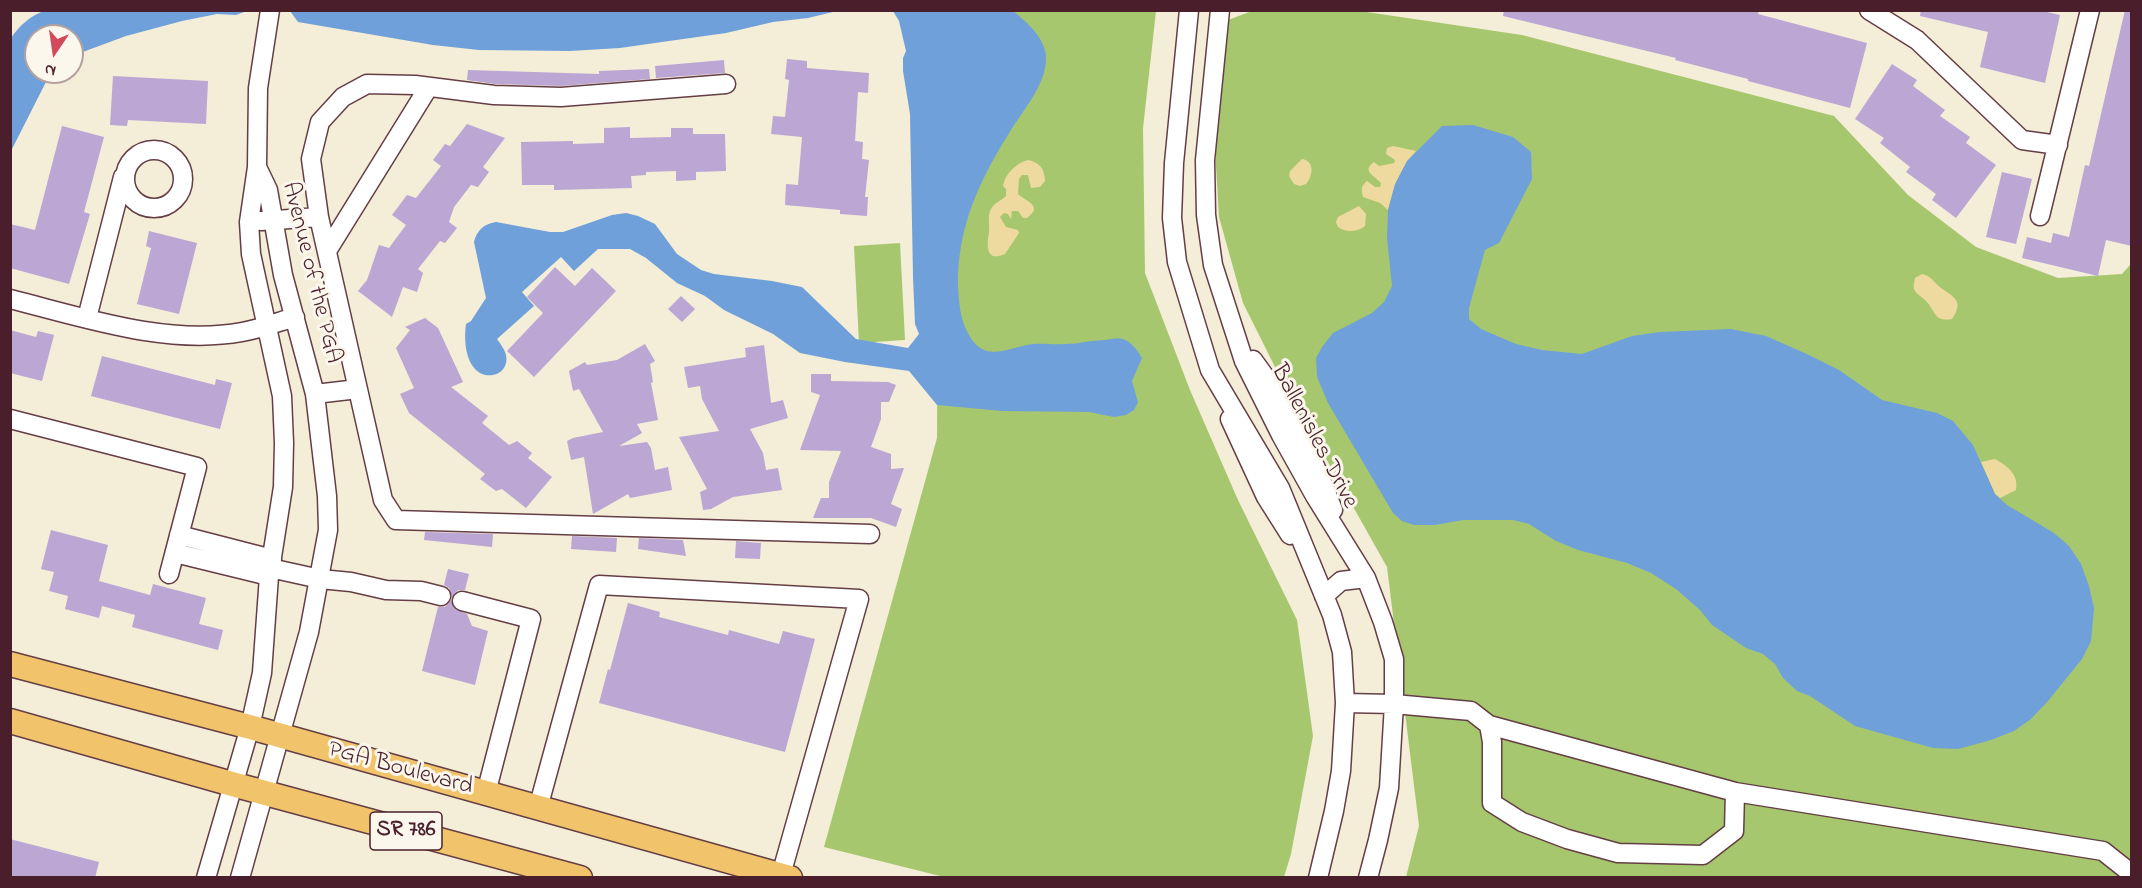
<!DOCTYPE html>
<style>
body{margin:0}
#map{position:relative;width:2142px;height:888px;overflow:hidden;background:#f4edd7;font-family:"Indie Flower",sans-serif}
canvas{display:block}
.frame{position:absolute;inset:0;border:12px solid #4a1f2b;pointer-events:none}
.north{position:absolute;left:24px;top:24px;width:60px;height:60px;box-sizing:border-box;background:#fbf7ec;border:2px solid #b4a19f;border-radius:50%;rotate:193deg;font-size:16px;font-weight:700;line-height:24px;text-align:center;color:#4a1f2b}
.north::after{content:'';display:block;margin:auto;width:21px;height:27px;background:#d1495b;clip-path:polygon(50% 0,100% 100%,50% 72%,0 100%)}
</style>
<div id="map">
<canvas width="2142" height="888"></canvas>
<div class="frame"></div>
<div class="north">N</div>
</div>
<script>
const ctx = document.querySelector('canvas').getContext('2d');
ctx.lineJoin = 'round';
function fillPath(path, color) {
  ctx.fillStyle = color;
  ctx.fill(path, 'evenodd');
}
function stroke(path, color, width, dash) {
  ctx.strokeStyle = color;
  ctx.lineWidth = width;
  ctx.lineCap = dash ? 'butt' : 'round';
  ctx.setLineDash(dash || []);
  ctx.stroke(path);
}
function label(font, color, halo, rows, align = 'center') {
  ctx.font = font + ' "Indie Flower",sans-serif';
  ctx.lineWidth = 6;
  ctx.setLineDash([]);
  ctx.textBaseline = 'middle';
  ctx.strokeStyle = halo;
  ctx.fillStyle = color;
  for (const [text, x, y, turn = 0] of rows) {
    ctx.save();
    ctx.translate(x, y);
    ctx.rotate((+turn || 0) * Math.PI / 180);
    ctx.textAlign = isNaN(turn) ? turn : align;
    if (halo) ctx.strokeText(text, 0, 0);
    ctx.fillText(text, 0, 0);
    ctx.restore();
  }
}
fillPath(new Path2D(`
 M933,11h223l-13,117 2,145 45,117 48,110 59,120 16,116 -22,118 -7,23h-340l-120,-30 113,-409 2,-382z
 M1252,11h108l162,24 312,81 74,79 68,52 82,31 64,-4 9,-10v613h-725l13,-51 -32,-259 -108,-192 -36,-72 -24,-86 -4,-68 13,-129z
 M900,243l5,97 -46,3 -5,-97z`), '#a7c76f');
fillPath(new Path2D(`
 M1393,146l23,5c-16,17 -22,37 -28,59l-8,-7 -17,-6c-2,-7 -2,-11 4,-16l8,6h5l1,-4c-6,-7 -20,-12 -7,-21l5,4 15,-3 1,-3 -9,-6 1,-6z
 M1302,159c13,2 11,17 4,25l-6,2 -6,-2 -5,-8 1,-5z
 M1028,160c11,2 17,9 17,21l-5,6 -9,1 -3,-13h-6l-3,4 -1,15c8,8 26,11 9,24h-4l-5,-7h-6l-1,8 -3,-5 -4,-1 -4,4 6,10 12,3 1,3 -14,21c-20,9 -18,-10 -16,-22 1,-8 -2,-16 2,-23 3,-6 10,-8 15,-13v-7l-3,-3c2,-12 13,-23 25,-26z
 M1359,206l7,8 -1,12c-8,6 -19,7 -27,1l-2,-5 2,-5z
 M1922,274c10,2 11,8 19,14 14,10 23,13 11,31 -19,3 -16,-8 -26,-18 -9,-9 -15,-8 -11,-23z
 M1995,459c12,7 24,15 21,31l-16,8 -5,-4 -14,-32z`), '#eeda9e');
fillPath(new Path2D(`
 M46,10h201v1l-11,4 -19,-1 -35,7 -56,15 -54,20v-20h-36v36h17l-6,8 -36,71v-113c9,-13 19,-22 35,-28z
 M290,11h547l-29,7 -35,4 -47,11 -57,8 -49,7 -50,3 -91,-1 -46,-5 -135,-23z
 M1013,11c13,10 33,28 33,46 1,26 -22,52 -35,73 -31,49 -54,97 -53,156 1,17 2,34 11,49 16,29 39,12 64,9 10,-1 21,1 32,0 13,0 27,-4 40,-4 6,-1 13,-2 18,-1 10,4 14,11 19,19l-10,23 6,21 -4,8 -8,5 -12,2 -25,-5 -87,-1 -65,-6 -28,-34 -64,-9 -45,-9 -27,-19 -49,-24 -19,-14 -28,-13 -31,-25 -16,-9h-32l-24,22 -13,-14 -39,35 12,14 -37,33c3,4 8,11 9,16 4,19 -19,27 -31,14 -10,-11 -11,-31 -9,-45l5,-3 15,-23 -12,-56c3,-12 10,-18 22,-20l54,10h13l49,-17 14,-2 12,3 17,8 22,30 24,16 13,4 58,7 30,6 54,52 52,9 11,-14 -4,-10 -2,-47 -3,-163 -7,-43v-13l3,-7 -7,-30 -6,-10z
 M1473,125l40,12 18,15 1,27 -33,64 -14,7 -16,58v11l12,10 35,15 26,6 40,4 50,-18 28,-4 71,-3 35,7 43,19 30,15 43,30 55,13 16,8 20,24 22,49 12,11 47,28 15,13 12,18 8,22 5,22 -3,33 -9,18 -34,42 -17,18 -17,12 -23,9 -33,9 -25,-1 -78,-22 -45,-30 -13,-5 -14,-13 -8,-14 -12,-10 -17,-6 -34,-23 -12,-15 -24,-21 -25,-16 -24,-10 -49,-13 -22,-9 -27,-17 -16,-4h-50l-28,5h-21l-12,-4 -9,-8 -65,-110 -11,-26 -1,-19 6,-11 11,-14 39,-20 12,-11 8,-16 -5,-48 1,-28 7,-26 12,-23 35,-35z`), '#6fa0da');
fillPath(new Path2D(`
 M1504,10h255l-1,4 109,29 -17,65 -102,-27v-2l-73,-19 1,-2 -173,-42z
 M1921,10h117l22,5 -15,68 -65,-16 8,-35 -68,-16z
 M2125,10h7v236l-26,-6 -8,36 -76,-18 5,-21 24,6 2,-10 16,4 16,-72 4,1z
 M787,59l20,2v7l62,5 -1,20 -10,-1 -3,49 8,1 -1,17 7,1 -4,37h3l-1,19 -27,-2v-4l-55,-5 1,-21 12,1 4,-48 -31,-3 2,-18 12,1 4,-37 -4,-1z
 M724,60l1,13 -69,5 -1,-12z
 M1892,64l25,16 -4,6 32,24 -5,6 30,21 -4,6 30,22 -40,53 -24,-18 4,-6 -30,-22 4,-5 -30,-24 4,-5 -29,-19z
 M649,69l1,10 -89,7 -66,-2 -28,-4 1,-10 131,4v-3z
 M113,76l95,5 -2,43 -78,-4 -1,6 -17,-1z
 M467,124l38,14 -22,29 6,5 -11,15 -7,-2 -17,22 -5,15 8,6 -12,15 -5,-2 -22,28 5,4 -6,19 -14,-5 -11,30 -34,-26 9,-11 12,-35 10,3 17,-23 -14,-10 15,-20 9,3 25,-32 -8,-6 12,-16 5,2z
 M62,126l42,11 -20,75 6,2 -21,70 -59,-16v-44l25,6z
 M630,127v11l41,-1v-9h22v6h32l1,37 -30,1v8l-20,1v-10l-30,1v3l-15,1 1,12 -78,2v-5h-32l-1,-43 52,-1v3l31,-1v-15z
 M2002,172l30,7 -16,65 -30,-7z
 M149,231l48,12 -18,71 -42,-10 14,-56 -5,-2z
 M555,267l20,19 17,-18 24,23 -82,86 -27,-26 36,-38 -16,-16z
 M681,296l14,13 -13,13 -14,-13z
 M425,318l13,10 25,54 -12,5 37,29 -6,7 27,22 8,-4 15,12 -4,5 24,19 -26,31 -24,-19 -6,2 -16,-12 5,-5 -76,-61 -9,-19 14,-6 -18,-40 14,-18 -5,-3z
 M10,330l26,7 2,-6 16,4 -12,46 -32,-8z
 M645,344l10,17 -5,3 3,18 -2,1 7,37 -21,4 5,9 -23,13 28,-4 4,6 4,22 13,-3 4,23 -42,8 -2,-4 -35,20 -9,-57 -13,3 -4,-19 6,-3 30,-6 -24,-43 -6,2 -4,-20 16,-9 2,3 30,-5z
 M764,345l7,58 12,-3 5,18 -38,11 13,24 3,17 12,-2 4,22 -49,7 -22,12 -8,1 -3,-18 7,-3 -28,-52 40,-6 -17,-32 -2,-13 -12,2 -4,-21 62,-10 -1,-9z
 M102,356l113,29 1,-6 16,4 -12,46 -129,-33z
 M811,374h20v7l57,1 8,3 -7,17h-8v17l-10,28 20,7v15l13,-1 -13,36 11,5 -6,18 -25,-9h-58l8,-20h8v-16l12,-31 -41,-1 20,-55 -9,-3z
 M51,530l57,15 -9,36 51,14 3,-11 53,14 -7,26 24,6 -5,20 -86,-23 3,-12 -33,-9 -3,12 -34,-9 3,-13 -19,-5 5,-19 -13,-3z
 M425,532l68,2 -1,13 -68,-7z
 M572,536l45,2 -1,14 -45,-3z
 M639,538l44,2 3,16 -48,-7z
 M736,541l25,2 -1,16 -25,-1z
 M448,569l21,5 -4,16h-7l-6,7 -3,-9 -5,-3z
 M451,600l4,9 12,5 5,12 16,5 -13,54 -53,-14 16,-64h7z
 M628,603l32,9 -1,5 69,18 1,-5 50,14 4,-13 32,8 -30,113 -186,-49 9,-34 2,1z
 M10,839l89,23 -4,16h-85z`), '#bba6d4');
const minor = new Path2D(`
 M1189,10l-15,153 -2,55 5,44 33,108 70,118 52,127 10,37 3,51 -4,68 -7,40 -16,67
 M1220,10l-15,150 1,55 7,50 31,96 37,74 34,61 51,82 17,44 11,37v45l-5,84 -11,52 -10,38
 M1869,10l48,30 105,100 36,5
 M726,84l-165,13 -67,-2 -79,-10 -48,-1 -24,13 -23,25 -9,37 8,58 64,283 13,20 474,14
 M125 179a29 29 0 1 1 58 0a29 29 0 1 1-58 0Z
 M2040,216l50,-206
 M261,221l58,-4
 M327,251l101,-163
 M10,299c72,18 157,47 232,33 18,-3 36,-10 53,-15
 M87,318l36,-141
 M1253,360c34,45 60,96 80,150
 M315,394l43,-5
 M10,419l187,48 -28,107
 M1230,419l36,78 24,38
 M179,535l93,24
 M175,553l94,23
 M270,568l50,11 31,3 35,8 35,1 20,5
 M1324,596l17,-15 25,-3
 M462,601l69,18 -45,174
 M1345,703l49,1 77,7 18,14 3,17v61l30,19 45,17 51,14 85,2 31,-24 1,-39 368,59 29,23
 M1489,725l246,67
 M538,808l61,-223 260,14 -78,276
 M206,878l44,-151 12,-54 7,-97 14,-89 1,-44 -2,-47 -31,-142 -2,-32 8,-55 1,-79 12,-78
 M240,878l69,-246 19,-102 -1,-34 -12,-102 -32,-119 -15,-85 -11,-23`);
const major = new Path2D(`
 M10,664l240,63 540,151
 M10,721l222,63 348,94`);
stroke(minor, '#643e45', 21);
stroke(major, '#643e45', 27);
stroke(minor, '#fff', 18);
stroke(major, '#f1c36a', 24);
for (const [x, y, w] of [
 [406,831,72]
]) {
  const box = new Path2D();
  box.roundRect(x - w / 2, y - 19, w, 38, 4.5);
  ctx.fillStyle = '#fbf7ec';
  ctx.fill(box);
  stroke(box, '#4a1f2b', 1.5);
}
label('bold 22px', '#4a1f2b', null, [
 ["SR 786",406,831]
]);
label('24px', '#4a1f2b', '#fbf7ec', [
 ["Avenue of the PGA",310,273,76],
 ["Ballenisles Drive",1313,437,62],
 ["PGA Boulevard",400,770,15]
]);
</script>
